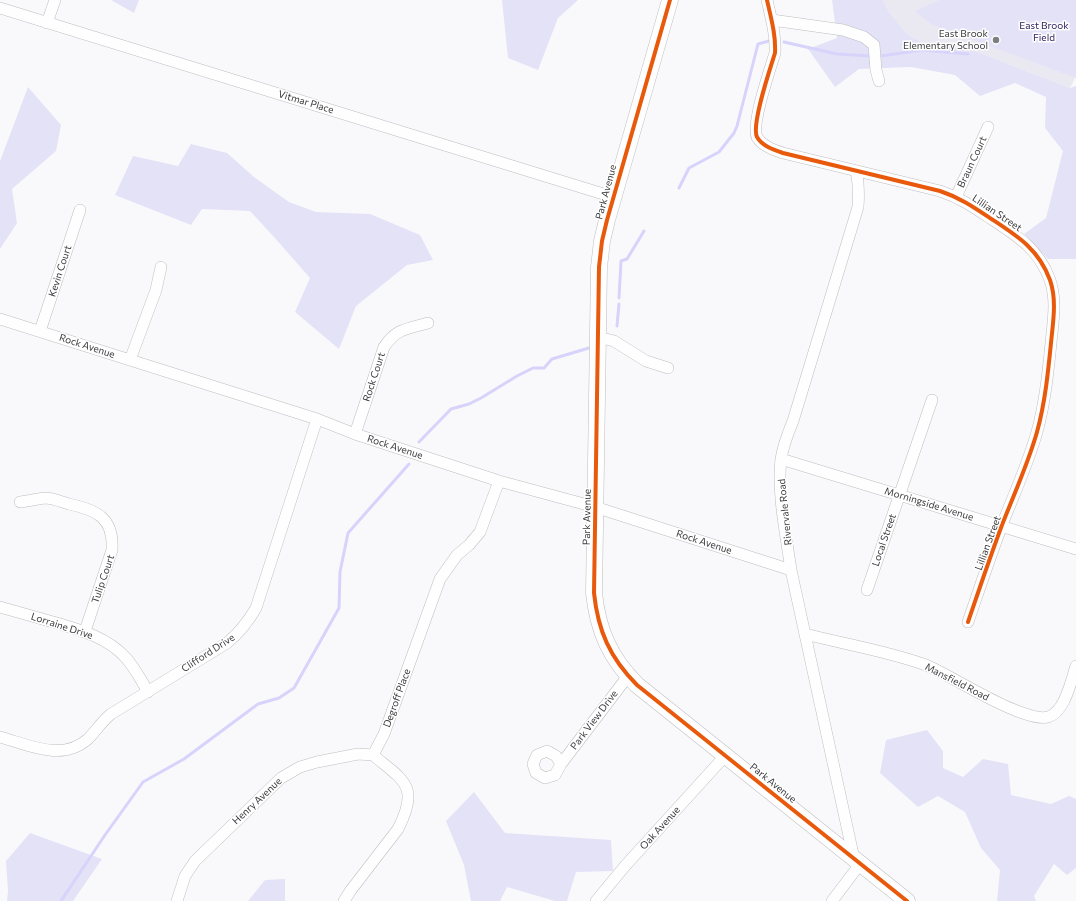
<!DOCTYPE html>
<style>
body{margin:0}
canvas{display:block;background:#f9f9fc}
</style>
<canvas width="1076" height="901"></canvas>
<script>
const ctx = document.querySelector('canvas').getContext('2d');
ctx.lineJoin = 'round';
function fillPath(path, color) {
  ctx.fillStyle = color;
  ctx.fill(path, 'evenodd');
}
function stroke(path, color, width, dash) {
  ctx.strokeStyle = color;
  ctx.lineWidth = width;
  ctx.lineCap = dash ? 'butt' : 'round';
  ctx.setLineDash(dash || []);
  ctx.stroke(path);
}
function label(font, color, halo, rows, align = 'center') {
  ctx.font = font + ' Commissioner,sans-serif';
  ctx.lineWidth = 3;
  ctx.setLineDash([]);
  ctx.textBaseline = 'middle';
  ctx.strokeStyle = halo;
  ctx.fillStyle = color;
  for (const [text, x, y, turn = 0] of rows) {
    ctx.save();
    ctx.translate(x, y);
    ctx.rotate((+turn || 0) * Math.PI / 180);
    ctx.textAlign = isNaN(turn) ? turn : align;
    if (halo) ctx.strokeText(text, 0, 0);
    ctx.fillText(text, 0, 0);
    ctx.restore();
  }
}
fillPath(new Path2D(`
 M883,0h193v76l-6,12 -105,-41 -38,-2 -20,-11 -18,-22z`), '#eae9f1');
fillPath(new Path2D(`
 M111,0h28l-5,13z
 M502,0h76l-20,18 -20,52 -30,-12z
 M832,0h51l6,12 18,22 20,11 38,2 105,41 6,-2v173h-28l-24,-25 22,-16 17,-67 -18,-23 1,-31 -31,-14 -35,13 -25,-21 -44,-8 -52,2 -24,18 -27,-38 29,-11z
 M940,0h136v78l-145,-54 -16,-13z
 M28,87l33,38 -5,26 -44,38 5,34 -17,26v-88z
 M191,144l36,9 27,24 35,25 27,10 54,2 50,21 13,25 -26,5 -51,41 -17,43 -44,-37 15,-34 -36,-41 -24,-26 -48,-2 -11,16 -76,-30 18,-39 45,10z
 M927,730l16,21v17l20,9 20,-18 25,5 3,31 40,9 18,-8 7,3v69l-9,7 -13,-11 -20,32 2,5h-39l3,-31 -19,-22 -16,-36 -27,-16 -20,11 -38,-34 6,-33z
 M474,792l31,41 106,7 2,31 -37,1 -9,29h-12l-48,-14 -7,14h-29l-7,-36 -18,-44z
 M30,833l72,26 -29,42h-66l1,-10 -2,-30z
 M285,879v22h-37l17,-21z`), '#e4e2f7');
stroke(new Path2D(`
 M784,42l53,12 34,2
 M881,56l41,-6 46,4
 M679,188l10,-20 30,-16 15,-19 3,-7 21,-82 11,-3
 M619,298l2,-37 6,-2 17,-28
 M617,326l2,-22
 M419,442l32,-33 18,-5 12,-6 36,-22 16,-8h11l8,-9 37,-11
 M61,901l44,-66 38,-53 41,-23 74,-55 21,-6 15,-10 45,-80 1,-36 8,-39 61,-69`), '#d7d3fb', 3);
const street = new Path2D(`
 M767,0c4,18 9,35 8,53 -5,16 -24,72 -18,84 5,9 17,13 26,16l157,38c21,7 35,17 53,29 26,17 46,30 57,60 7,20 3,42 1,63 -3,30 -6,60 -14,89 -9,32 -23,62 -35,93 -12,32 -23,65 -34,97
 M0,8l613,189
 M772,20l71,10 21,7 10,8 2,25 3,11
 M47,23l8,-23
 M956,197l32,-70
 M0,319l317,100 38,15 144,47 96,26 196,63
 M40,331l40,-121
 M598,337l16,4 32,20 22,7
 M130,360l26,-70 5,-23
 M355,434l29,-87c13,-19 23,-18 44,-24
 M781,459l295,90
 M20,502c8,-1 17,-3 25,-4 8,0 17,4 24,6 28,6 45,14 43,46l-27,81
 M867,590l65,-190
 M0,607c18,5 35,10 53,15 27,8 54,15 73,36 9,10 15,22 22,34
 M805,634c39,10 83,17 121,31 20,9 39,21 59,31 13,7 49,25 63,21 17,-5 23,-36 28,-51
 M0,737c29,8 62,25 88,2 8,-8 14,-18 23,-25l116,-71c12,-10 21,-21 29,-35l61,-189
 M547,751l9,5 5,8 -6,11 -10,3 -9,-5 -3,-9 4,-9z
 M373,755l11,-21 56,-155 17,-24 12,-10 11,-13 19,-51
 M561,764l67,-88
 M854,859l-63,-289c-5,-35 -14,-77 -10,-111 2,-13 7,-26 12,-38l65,-214c1,-13 1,-23 -2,-36
 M177,901l8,-25 10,-15 86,-83 19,-11 17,-5 41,-8 15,1
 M344,901l7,-11 47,-61c22,-43 6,-48 -25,-74
 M596,901l29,-35 100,-110
 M832,901l28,-37`);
const secondary = new Path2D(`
 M670,0l-63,220 -5,21 -3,26 -5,326c4,38 16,65 43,92l270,216`);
stroke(street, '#bebec0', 12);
stroke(secondary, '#bebec0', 17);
stroke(street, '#fefeff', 11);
stroke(secondary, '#fefeff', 16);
stroke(new Path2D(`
 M670,0l-63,220 -5,21 -3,26 -5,326c4,38 16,65 43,92l270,216
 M767,0c4,18 9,35 8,53 -5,16 -24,72 -18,84 5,9 17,13 26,16l157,38c21,7 35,17 53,29 26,17 46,30 57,60 7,20 3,42 1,63 -3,30 -6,60 -14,89 -9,32 -23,62 -35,93 -12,32 -23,65 -34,97`), '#e8590c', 4);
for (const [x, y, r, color] of [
 [996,40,4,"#7e7e80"]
]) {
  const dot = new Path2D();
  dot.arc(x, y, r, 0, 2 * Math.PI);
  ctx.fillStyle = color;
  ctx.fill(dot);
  stroke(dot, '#fff', 1.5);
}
label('10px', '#312361', '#fff', [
 ["East Brook",1044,26],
 ["Field",1044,38]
]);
label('10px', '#3c3b3d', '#fff', [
 ["East Brook",988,34],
 ["Elementary School",988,46]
], 'right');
label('10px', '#3c3b3d', '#fff', [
 ["Vitmar Place",306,102,17],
 ["Braun Court",972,162,-65],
 ["Park Avenue",606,192,-75],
 ["Lillian Street",997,213,34],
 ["Kevin Court",60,271,-72],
 ["Rock Avenue",87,346,18],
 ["Rock Court",374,377,-72],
 ["Rock Avenue",395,447,18],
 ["Morningside Avenue",929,504,17],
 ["Rivervale Road",785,512,-96],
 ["Park Avenue",587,517,-89],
 ["Local Street",884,540,-71],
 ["Rock Avenue",704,542,18],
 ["Lillian Street",988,543,-70],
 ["Tulip Court",103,579,-71],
 ["Lorraine Drive",62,626,18],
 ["Clifford Drive",208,653,-33],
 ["Mansfield Road",957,682,27],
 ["Degroff Place",397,698,-70],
 ["Park View Drive",594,720,-53],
 ["Park Avenue",773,783,39],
 ["Henry Avenue",257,801,-43],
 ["Oak Avenue",660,828,-48]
]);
</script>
